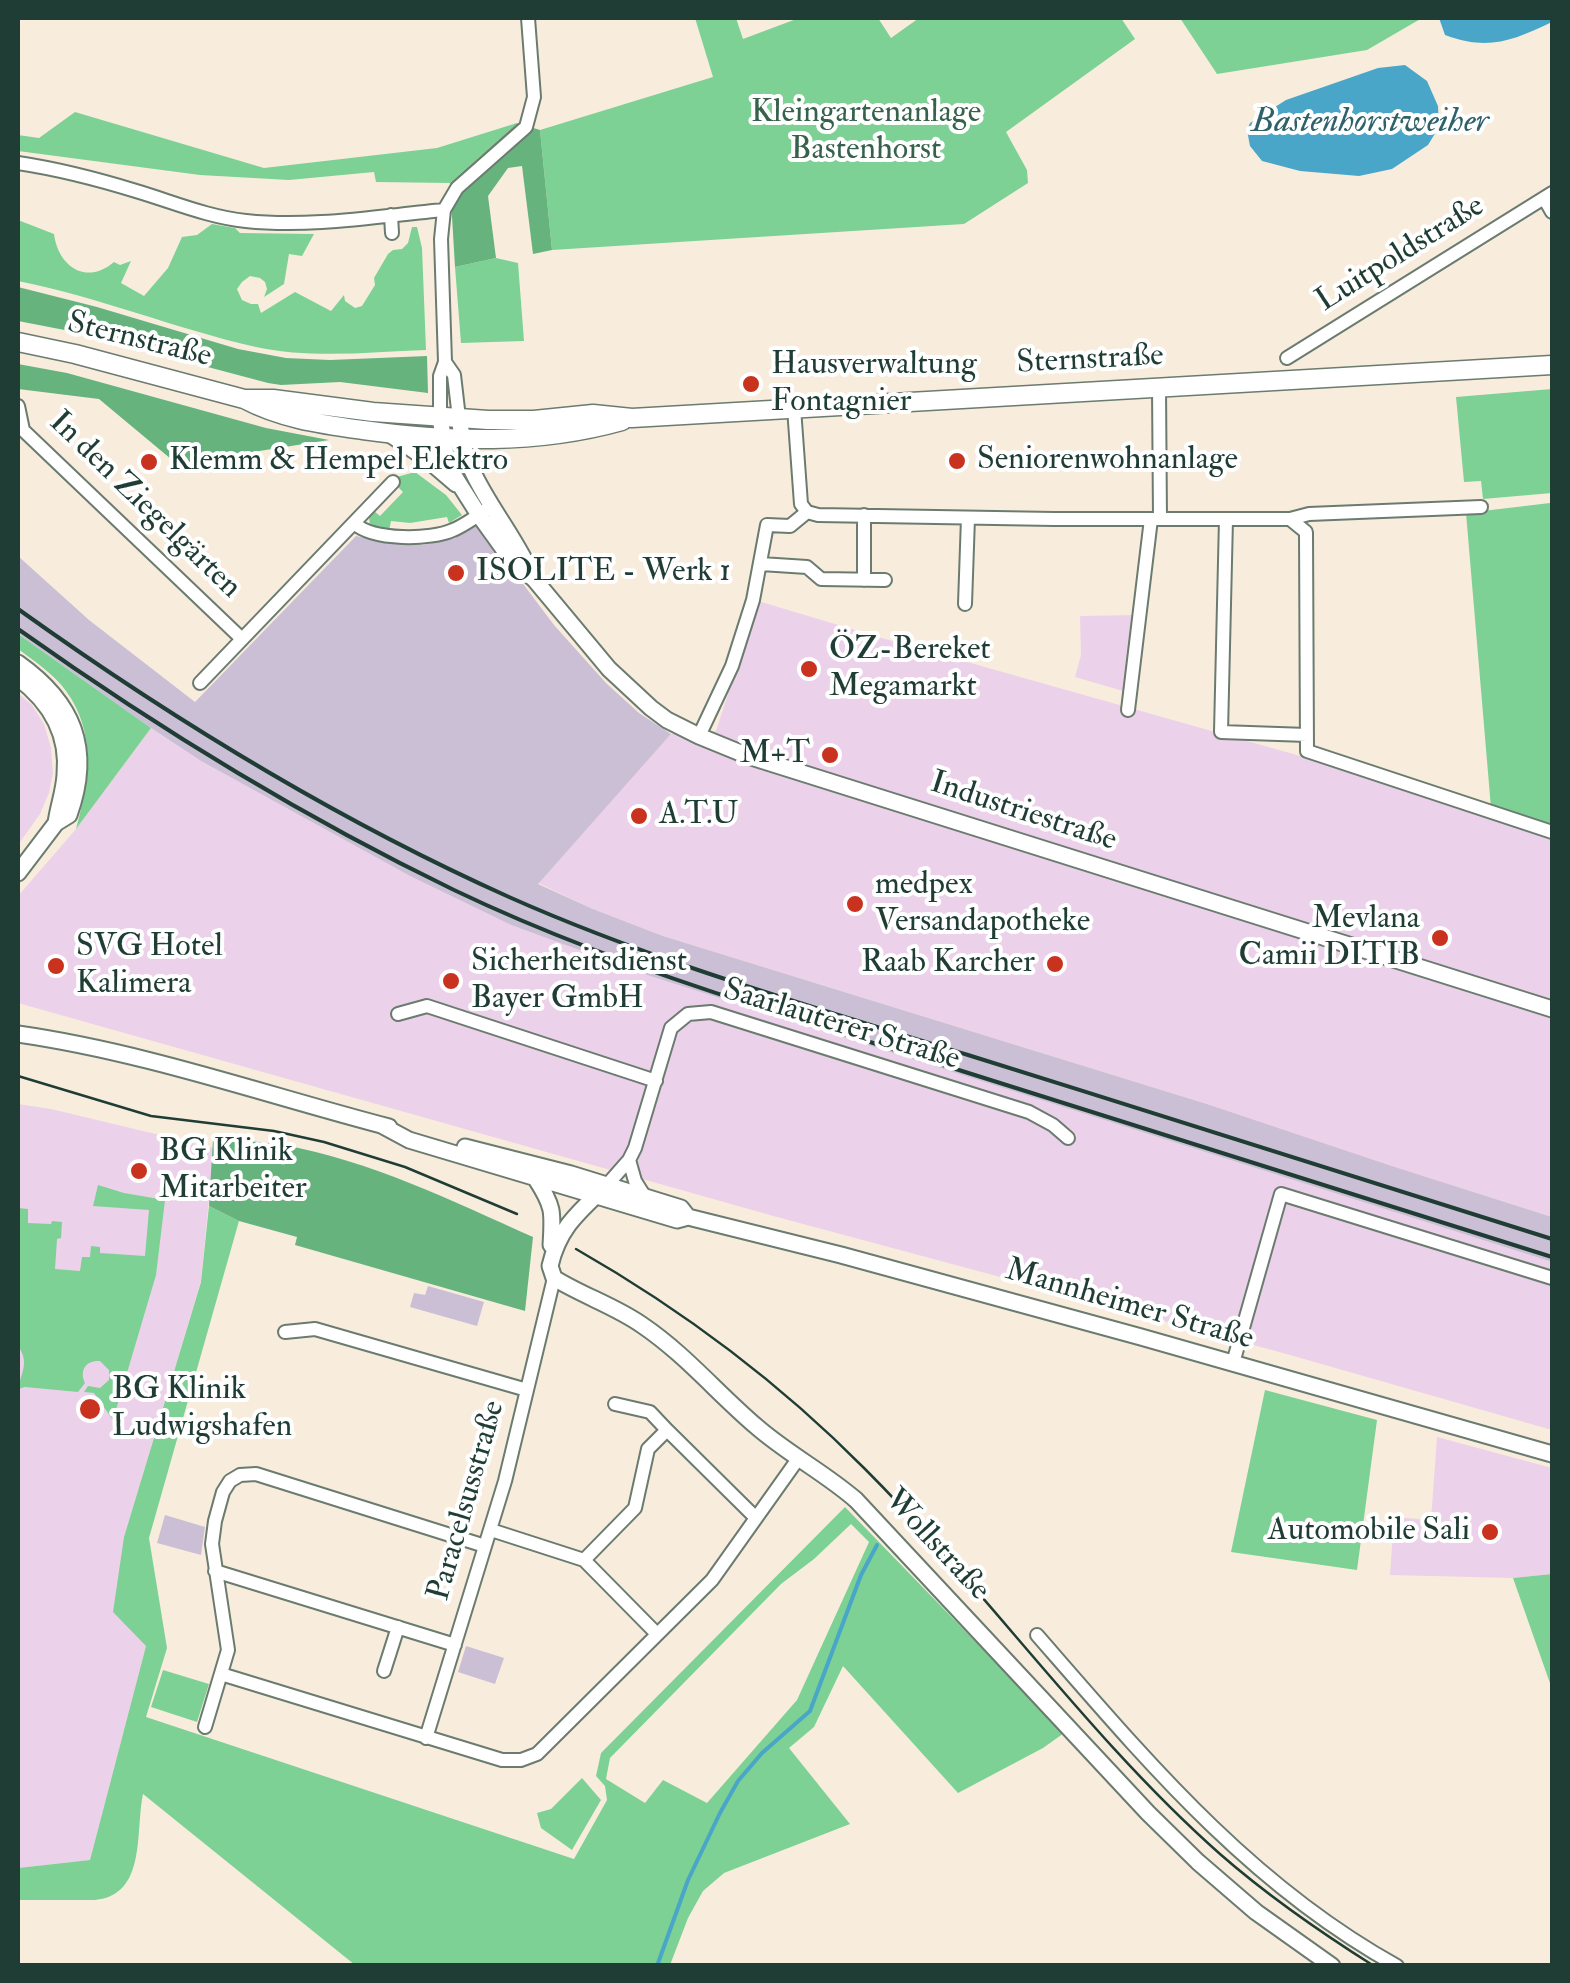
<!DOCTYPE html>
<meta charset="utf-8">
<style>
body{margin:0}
#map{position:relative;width:1570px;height:1983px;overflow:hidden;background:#f8eddd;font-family:"IM FELL Double Pica",serif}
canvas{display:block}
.frame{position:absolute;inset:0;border:20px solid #1f3d34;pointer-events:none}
</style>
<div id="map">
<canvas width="1570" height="1983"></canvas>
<div class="frame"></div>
</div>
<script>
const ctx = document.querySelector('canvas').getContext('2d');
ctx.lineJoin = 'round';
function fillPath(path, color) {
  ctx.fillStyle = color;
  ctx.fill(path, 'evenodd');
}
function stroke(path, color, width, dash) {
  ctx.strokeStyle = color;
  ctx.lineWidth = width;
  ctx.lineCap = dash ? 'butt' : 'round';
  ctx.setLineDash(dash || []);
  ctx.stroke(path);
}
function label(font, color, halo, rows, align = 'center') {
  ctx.font = font + ' "IM FELL Double Pica",serif';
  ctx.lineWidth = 8;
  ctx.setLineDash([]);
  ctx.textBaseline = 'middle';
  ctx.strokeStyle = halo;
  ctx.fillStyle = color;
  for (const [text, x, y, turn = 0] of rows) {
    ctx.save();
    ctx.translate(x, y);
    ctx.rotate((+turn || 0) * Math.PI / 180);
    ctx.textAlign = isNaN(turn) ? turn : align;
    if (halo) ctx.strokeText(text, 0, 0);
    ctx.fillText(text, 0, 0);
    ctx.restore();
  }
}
fillPath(new Path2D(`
 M758,601l117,35 677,191v390l-160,-51 -185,-62 -544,-168 -70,-27 -55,-26 133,-149 45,-3z
 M1135,615l-12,76 -48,-14 6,-22 -1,-39z
 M18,693l14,12 12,19 7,24 2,25 -4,20 -9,21 -22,31z
 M151,728l50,33 209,115 101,49 139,51 902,286v168l-269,-77 -506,-136 -759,-214v-107l58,-67z
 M18,1104l33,5 163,39 -13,133 -77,256 22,109 -56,214 -72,8z
 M1437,1437l115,31v106l-39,4 -123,-3 4,-58 37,3z`), '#ecd1ea');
fillPath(new Path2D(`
 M478,524l76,101 52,58 33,30 32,21 -133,150 55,25 70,27 544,168 185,62 160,51v45l-902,-286 -139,-51 -101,-49 -209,-115 -50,-33 -133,-94v-78l71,64 106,82 161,-166 32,7 35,2 32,-7z
 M428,1286l56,16 -7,24 -67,-19 4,-14 11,2z
 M165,1515l40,12 -4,28 -44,-12z
 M466,1646l38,12 -9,26 -37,-12z`), '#cbbfd5');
fillPath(new Path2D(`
 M695,18h41l7,21 56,-21h79l13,20 28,-20h202l14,21 -129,93 21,38 1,13 -64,41 -412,26 -12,-120 173,-53z
 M1180,18h242l-55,32 -150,24z
 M75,112l189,56 173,-20 80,-25 -67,60 -74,-1 -2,-10 -85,8 -89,-5 -182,-24v-16l21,3z
 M18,220l36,14c4,32 32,52 60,28l6,3 11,-4 -10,22 23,13 24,-28 14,-31 15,-2 15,-11 23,4 5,5 74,1 -12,22 -13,-2 -5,30 -20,13 3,-8 -2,-7 -5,-4 -10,-2 -8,6 -5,7 5,11 9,4h7l3,9 34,-21 36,19 13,-16 1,6 10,7 7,-2 13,-21 -1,-7 14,-24 5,-4 9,-1 6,-6 4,-16h5l5,21 4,102c-56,2 -114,9 -170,-3 -80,-18 -157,-50 -238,-66z
 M496,258l22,5 6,78 -63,2 -6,-76z
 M1552,389v104l-69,6 -2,-18 -17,1 -8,-85z
 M415,472l31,23 16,20 -13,8 -2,-6 -37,6 -19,-2 -2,10 -19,-5 -1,-9 5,-6 6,5 23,-24 -10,-10v-4z
 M1550,503l2,14v310l-61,-19 -25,-295z
 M18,634l133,94 -75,101c13,-48 21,-95 -10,-138 -12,-17 -32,-30 -48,-42z
 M98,1185l26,8 41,7 -9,75 -43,145 -19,-27 -10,-1 4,-6 12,2 9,-8v-10l-9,-9c-14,-1 -21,9 -15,22l-7,9 -53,-5 -7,2c3,-17 12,-26 0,-43v-138l10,1v14l23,1 1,-3 10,1 -1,16 -4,1 -2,30 25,2 2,-14h8l1,-11 9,1v6l45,3 4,-46 -56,-4z
 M209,1206l30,15 -90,317 18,110 -21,69 428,142 33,-59 -2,-14 -9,-10 5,-23 244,-246 219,226 -21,15 -85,45 -115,-127 -29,61 -25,21 61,76 -126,49 -21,18 -15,27 -18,47h-315l-212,-171c-8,38 4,101 -48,106h-77v-32l72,-8 56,-214 -33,-34 11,-75 77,-255zM851,1524l18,18 -72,158 -90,103 -44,-23 -18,23 -39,-24 4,-21 171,-174 33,-25z
 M1265,1390l112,30 -20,150 -126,-18z
 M1552,1574v115l-39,-111z
 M163,1670l46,14 -12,38 -46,-15z
 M582,1778l19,22 -29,50 -31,-22 -4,-15 14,-4z`), '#7dd194');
fillPath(new Path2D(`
 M517,123l23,7 12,120 -19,4 -11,-88 -14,2 -20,28 8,62 -41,9 -5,-84z
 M18,287l79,20 141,42 48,9 44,2 97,-4 1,37 -88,-11 -59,3 -13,-2 -188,-50 -62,-12z
 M18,364l49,9 199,55 63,12 -152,24 -78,-65 -81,-10z
 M213,1139c23,2 46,2 69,6 88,15 170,56 251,92l-8,74 -230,-66 2,-8 -58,-16 -30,-15z`), '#66b37e');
fillPath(new Path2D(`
 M1439,18h113v4c-40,19 -64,29 -107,13z
 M1405,65l22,16 11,25 1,21 -11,18 -36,24 -33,7 -59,-5 -38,-10 -12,-15 -3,-16 3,-7 36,-23 92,-32z`), '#4aa6c8');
stroke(new Path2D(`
 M657,1966l31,-86 32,-67 18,-32 24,-28 48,-42 51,-136 16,-30`), '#4aa6c8', 4);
const minor = new Path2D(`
 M18,163c40,6 79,16 118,28 37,11 72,26 110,30 65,7 133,-5 198,-11
 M1544,198l8,14
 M391,215l1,18
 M1287,358l265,-165
 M445,362l9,13 5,43
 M1159,387l1,132
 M18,406l5,24 219,209
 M794,408l7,96 6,8 11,3 236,4h236l16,13 1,219 245,81
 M440,417v-41l5,-14 -4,-123 3,-29 13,-22 69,-61 8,-30 -6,-79
 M864,515v65
 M1226,519l-5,213 86,3
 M1290,519l19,-5 172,-7
 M354,523c19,18 77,17 99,7 12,-5 23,-13 34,-21
 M761,564l46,3 14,12 64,1
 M965,604l3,-86
 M200,683l193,-201
 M1128,710l23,-191
 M699,736l33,-70 21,-66 14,-75 23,1 17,-14
 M398,1014l29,-8 229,75
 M629,1160l6,21 10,16
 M607,1185l22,-25 6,-12 36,-120 17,-14 23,-2 318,100 24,13 15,13
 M285,1332l30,-3 212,61
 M1233,1363l48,-169 271,84
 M615,1404l35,8 17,18
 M491,1530l93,30 73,74
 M584,1560l51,-52 13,-59 19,-19 89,88
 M215,1571l240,74
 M1037,1635c109,125 212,249 360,331
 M384,1671l14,-44
 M221,1674l281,86h19l16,-6 175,-174 86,-121
 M205,1727l23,-77 -16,-106 3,-23 8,-29 7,-11 10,-6 16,-1 229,72
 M426,1738l79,-257 49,-203`);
const tertiary = new Path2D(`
 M440,417l6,39 7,18 26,41 31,43 24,21 75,90 42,39 16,12 32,16 49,20 804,253
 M459,418c3,16 4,33 11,48 16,37 43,68 60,105
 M388,433l40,27 28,24
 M18,663c55,39 75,85 51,152l-13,8 -38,50
 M18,678c32,24 51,56 47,97 -1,17 -7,32 -9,48
 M18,1034c126,18 248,61 371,93
 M383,1126l26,14 268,80 11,-3 153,38 300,82 411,117
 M465,1147l106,27 110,34 7,9
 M536,1179c18,28 17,33 15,66
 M607,1185c-28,27 -48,42 -57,81l4,12c29,18 61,28 88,47 43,29 76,69 115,102 31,27 68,46 99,73l292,313 50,49 58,50 76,54`);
const secondary = new Path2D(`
 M18,342l57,12 169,45c38,20 76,25 119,31 87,12 173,15 259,-9
 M244,399h29l100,13 115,8h46l59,-6 39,4 920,-53`);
stroke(minor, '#6b7b6f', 16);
stroke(tertiary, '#6b7b6f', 19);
stroke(secondary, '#6b7b6f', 21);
stroke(minor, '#fff', 12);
stroke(tertiary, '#fff', 15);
stroke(secondary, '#fff', 18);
stroke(new Path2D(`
 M18,1076l133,40 123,15 50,11 81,25 112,47
 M576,1249c105,60 203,133 289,220 123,123 224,269 355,385 48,42 100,78 154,112`), '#1f3d34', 2.5);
stroke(new Path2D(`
 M18,609c154,110 317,210 491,288 148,66 305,110 459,158 195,61 390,123 584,184
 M18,629c138,98 283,187 436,261 98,47 201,84 305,117l793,250`), '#1f3d34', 4);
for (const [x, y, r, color] of [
 [751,384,10,"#c8321e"],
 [957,461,10,"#c8321e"],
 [149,462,10,"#c8321e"],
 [456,573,10,"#c8321e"],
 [809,669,10,"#c8321e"],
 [830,755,10,"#c8321e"],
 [639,816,10,"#c8321e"],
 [855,904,10,"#c8321e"],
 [1440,938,10,"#c8321e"],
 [1055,964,10,"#c8321e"],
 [56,966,10,"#c8321e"],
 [451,981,10,"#c8321e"],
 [139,1171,10,"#c8321e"],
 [90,1409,12,"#c8321e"],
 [1490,1532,10,"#c8321e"]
]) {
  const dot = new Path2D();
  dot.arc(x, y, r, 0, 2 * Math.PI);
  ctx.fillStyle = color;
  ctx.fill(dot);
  stroke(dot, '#fff', 4);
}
label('32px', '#36624c', '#fff', [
 ["Kleingartenanlage",866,114],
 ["Bastenhorst",866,151]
]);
label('32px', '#1f3d34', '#fff', [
 ["Luitpoldstraße",1401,255,-32],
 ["Sternstraße",139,341,14],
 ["Sternstraße",1090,361,-3],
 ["In den Ziegelgärten",144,506,44],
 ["Industriestraße",1023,813,18],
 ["Saarlauterer Straße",841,1026,17],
 ["Mannheimer Straße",1129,1306,16],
 ["Paracelsusstraße",468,1501,-74],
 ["Wollstraße",936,1546,47]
]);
label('32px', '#1f3d34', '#fff', [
 ["Hausverwaltung",771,366],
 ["Fontagnier",771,403],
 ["Seniorenwohnanlage",977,461],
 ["Klemm & Hempel Elektro",169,462],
 ["ISOLITE - Werk 1",476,573],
 ["ÖZ-Bereket",829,651],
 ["Megamarkt",829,688],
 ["M+T",810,755,"right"],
 ["A.T.U",659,816],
 ["medpex",875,886],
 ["Versandapotheke",875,923],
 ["Mevlana",1420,920,"right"],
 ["Camii DITIB",1420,957,"right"],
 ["SVG Hotel",76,948],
 ["Kalimera",76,985],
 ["Sicherheitsdienst",471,963],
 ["Bayer GmbH",471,1000],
 ["Raab Karcher",1035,964,"right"],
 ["BG Klinik",159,1153],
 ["Mitarbeiter",159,1190],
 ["BG Klinik",112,1391],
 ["Ludwigshafen",112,1428],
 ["Automobile Sali",1470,1532,"right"]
], 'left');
label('italic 35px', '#2e6268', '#fff', [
 ["Bastenhorstweiher",1370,123]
]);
</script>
